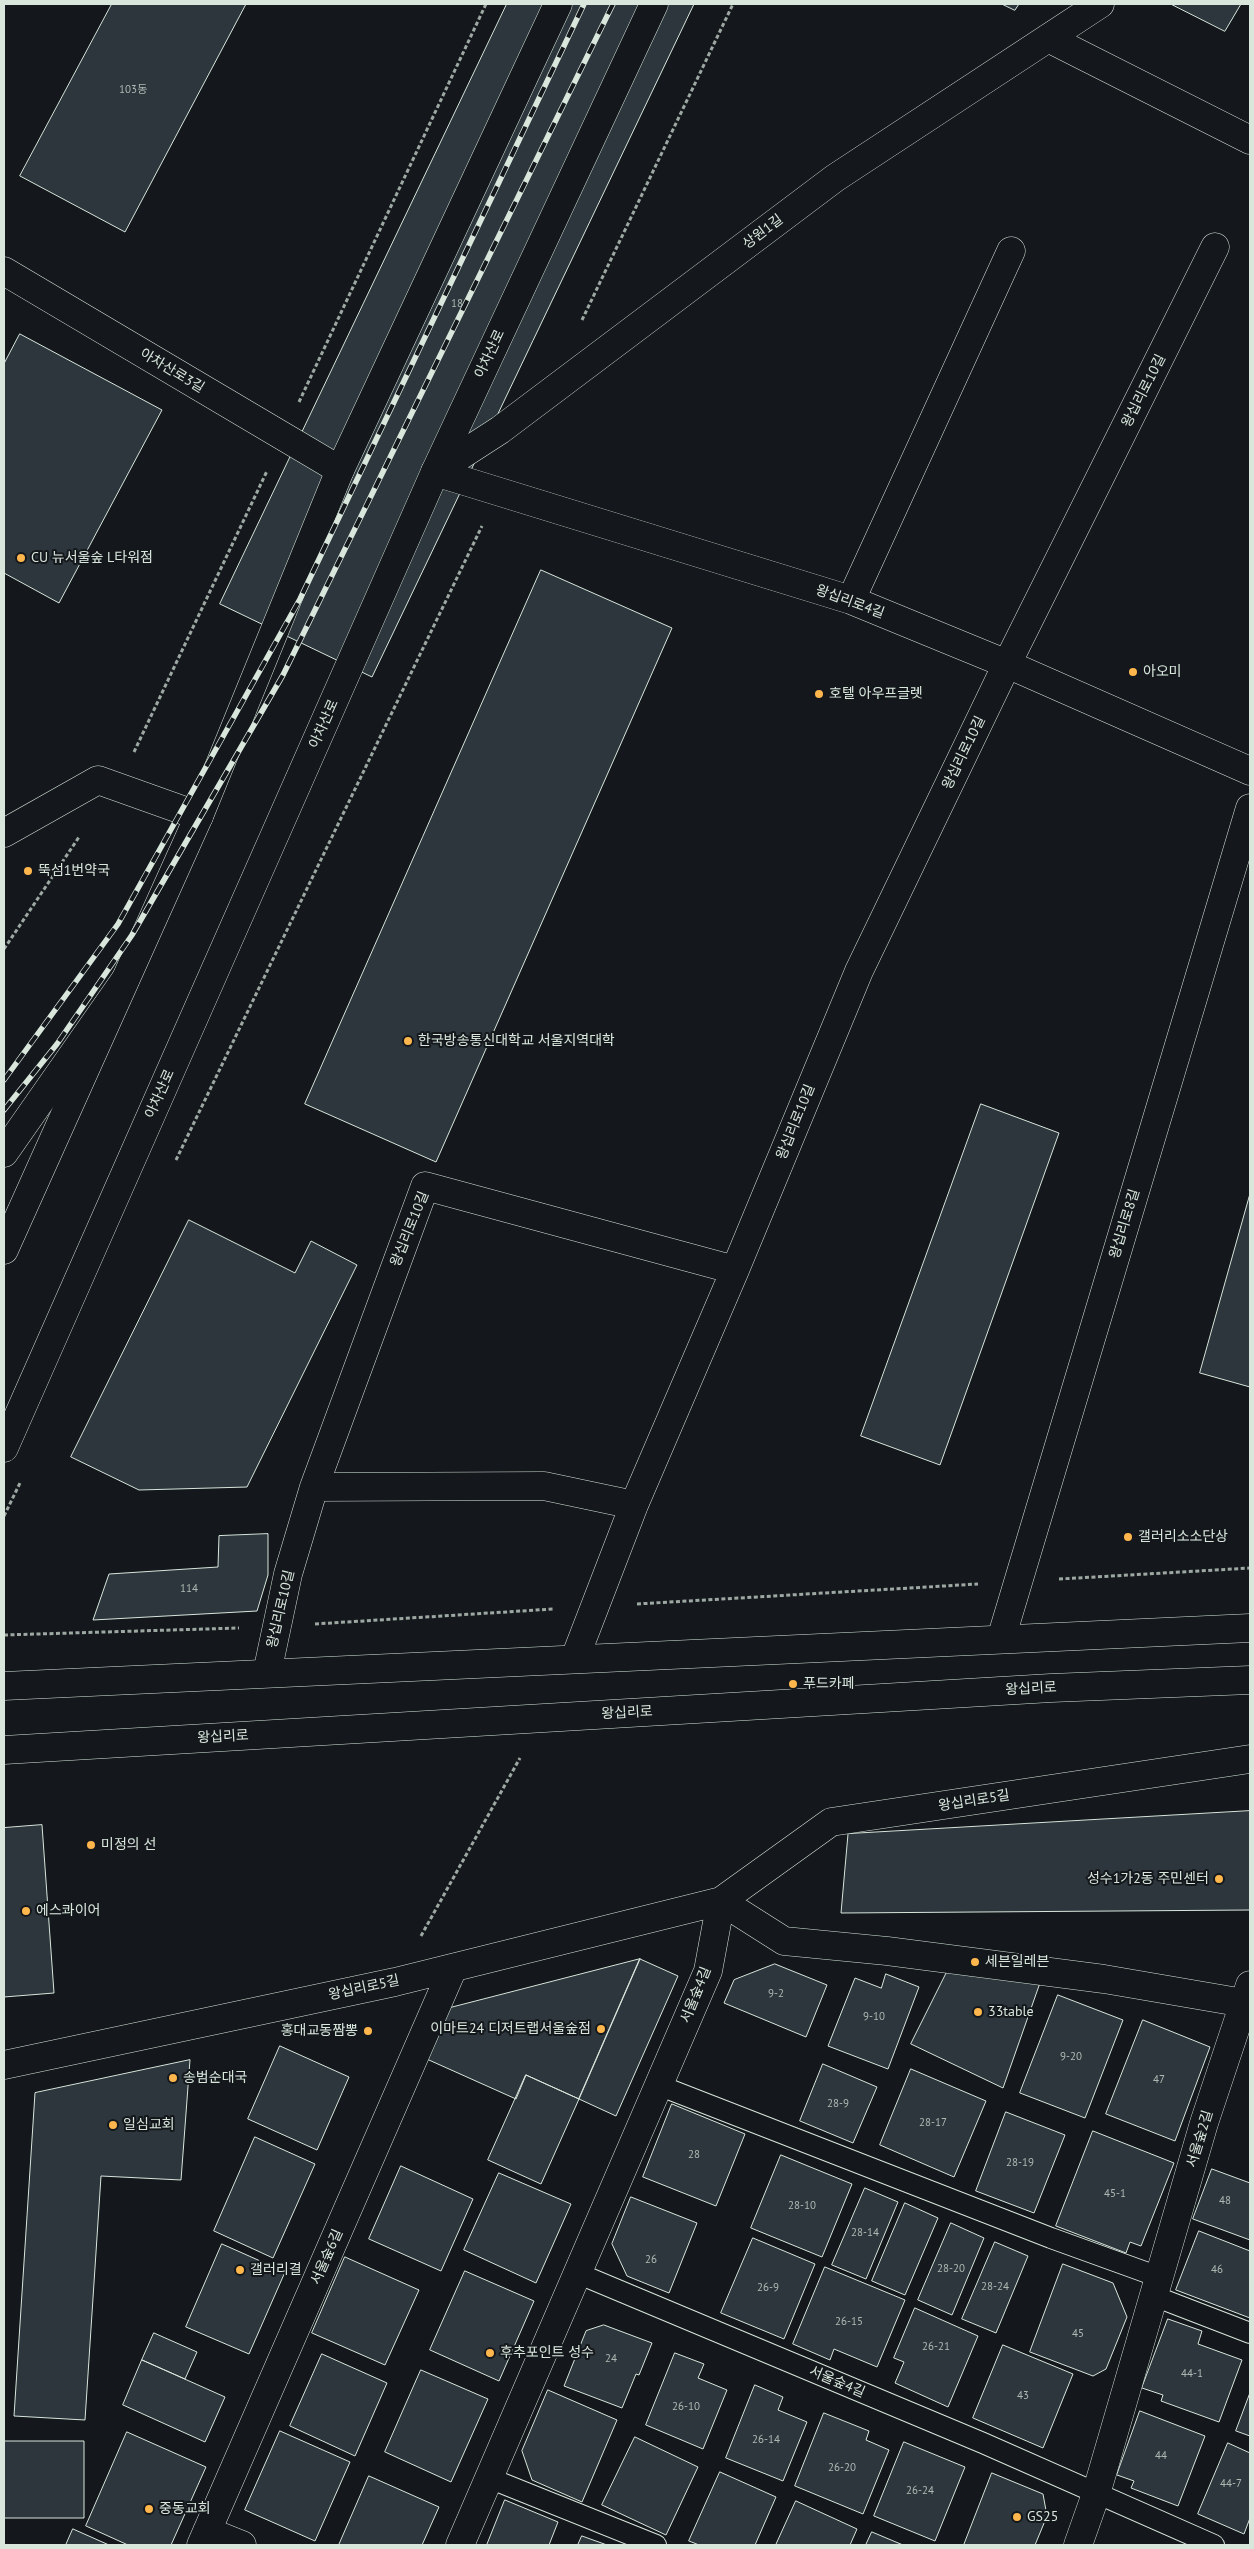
<!DOCTYPE html>
<meta charset="utf-8">
<style>
body{margin:0}
#map{position:relative;width:1254px;height:2549px;overflow:hidden;background:#14181c;font-family:"PT Sans",sans-serif}
canvas{display:block}
.frame{position:absolute;inset:0;border:5px solid #d8e6dc;pointer-events:none}
</style>
<div id="map">
<canvas width="1254" height="2549"></canvas>
<div class="frame"></div>
</div>
<script>
const ctx = document.querySelector('canvas').getContext('2d');
ctx.lineJoin = 'round';
function fillPath(path, color) {
  ctx.fillStyle = color;
  ctx.fill(path, 'evenodd');
}
function stroke(path, color, width, dash) {
  ctx.strokeStyle = color;
  ctx.lineWidth = width;
  ctx.lineCap = dash ? 'butt' : 'round';
  ctx.setLineDash(dash || []);
  ctx.stroke(path);
}
function label(font, color, halo, rows, align = 'center') {
  ctx.font = font + ' "PT Sans","Noto Sans KR",sans-serif';
  ctx.lineWidth = 4;
  ctx.setLineDash([]);
  ctx.textBaseline = 'middle';
  ctx.strokeStyle = halo;
  ctx.fillStyle = color;
  for (const [text, x, y, turn = 0] of rows) {
    ctx.save();
    ctx.translate(x, y);
    ctx.rotate((+turn || 0) * Math.PI / 180);
    ctx.textAlign = isNaN(turn) ? turn : align;
    if (halo) ctx.strokeText(text, 0, 0);
    ctx.fillText(text, 0, 0);
    ctx.restore();
  }
}
const building = new Path2D(`
 M112,4h134l-121,228 -105,-56z
 M507,4h187l-322,673 -152,-73z
 M1002,4h17l-4,6z
 M1171,4h70l-16,27z
 M20,334l142,76 -103,193 -55,-30v-209z
 M541,570l131,58 -236,534 -131,-58z
 M981,1104l78,29 -119,332 -79,-29z
 M1250,1194v193l-50,-14z
 M189,1220l106,53 16,-32 46,24 -110,222 -108,3 -68,-33z
 M268,1534v41l-11,36 -164,9 16,-46 109,-7 1,-31z
 M1250,1811v99l-409,3 7,-79z
 M42,1825l12,168 -50,4v-169z
 M640,1959l-61,140 -53,-24 -10,24 -96,-43 18,-45z
 M640,1959l38,17 -62,140 -37,-17z
 M775,1964l52,21 -21,52 -82,-34 10,-23z
 M949,1968l92,12 -38,108 -92,-44z
 M886,1974l33,13 -31,82 -60,-23 27,-68 26,10z
 M1058,1995l65,25 -38,98 -65,-25z
 M1143,2020l67,27 -35,94 -69,-27z
 M280,2046l69,31 -32,73 -69,-31z
 M190,2060l-9,120 -80,-4 -16,244 -71,-4 21,-323z
 M823,2064l54,23 -24,56 -53,-22z
 M911,2069l75,32 -32,76 -74,-32z
 M526,2075l53,24 -38,85 -53,-24z
 M672,2104l73,30 -29,72 -73,-29z
 M1006,2112l59,23 -31,78 -58,-22z
 M1093,2131l81,32 -33,83 -11,-4 -4,11 -70,-27z
 M255,2137l60,27 -42,94 -59,-27z
 M781,2155l71,29 -30,73 -71,-29z
 M401,2166l72,33 -32,72 -72,-32z
 M1212,2169l38,14v57l-57,-21z
 M499,2173l72,31 -35,79 -72,-33z
 M865,2188l33,14 -32,77 -34,-14z
 M631,2197l66,26 -28,70 -42,-17 -15,-32z
 M905,2203l33,15 -33,77 -33,-14z
 M951,2223l33,15 -32,77 -34,-15z
 M1199,2231l51,20v67l-74,-28z
 M753,2238l62,26 -31,75 -63,-26z
 M995,2242l33,14 -32,77 -34,-14z
 M222,2244l63,28 -36,82 -63,-27z
 M345,2257l74,33 -34,75 -73,-32z
 M1063,2264l50,19 14,34 -21,52 -13,7 -63,-24z
 M825,2267l80,33 -28,67 -43,-18 -4,11 -37,-16z
 M465,2271l69,30 -35,80 -69,-31z
 M915,2308l63,28 -30,71 -53,-24 9,-21 -10,-4z
 M1168,2319l34,12 -4,13 44,16 -23,62 -58,-21 2,-6 -21,-7z
 M604,2325l48,18 -13,32 -3,-1 -14,34 -58,-22 22,-55z
 M154,2333l43,19 -12,27 -43,-19z
 M1003,2345l70,29 -30,74 -70,-30z
 M675,2353l29,11 -6,14 29,12 -24,59 -57,-24z
 M322,2354l65,29 -32,73 -65,-30z
 M142,2360l83,37 -20,45 -82,-37z
 M421,2370l67,29 -37,83 -66,-30z
 M755,2385l28,12 -5,13 29,12 -24,59 -57,-23z
 M548,2390l69,30 -35,82 -50,-22 -10,-29z
 M1250,2393v43l-14,-5z
 M1140,2411l65,25 -27,70 -47,-18 3,-7 -17,-6z
 M824,2413l45,18 -3,9 23,10 -26,64 -68,-28z
 M280,2431l70,31 -35,79 -70,-31z
 M127,2432l79,35 -35,78h-43l-42,-19z
 M635,2437l63,30 -32,68 -64,-30z
 M4,2441h80v77h-80z
 M904,2442l61,25 -30,74 -61,-25z
 M1228,2443l22,10v65l-6,16 -46,-20z
 M720,2472l56,25 -21,48h-56l-10,-4z
 M992,2473l51,21 4,22 -12,29h-71z
 M369,2476l70,31 -17,38h-83z
 M505,2500l53,22 -9,23h-62z
 M796,2501l61,28 -7,16h-74z
 M73,2529l36,16h-43z
 M872,2532l31,13h-37z
 M582,2536l25,9h-29z`);
fillPath(building, '#2c363c');
stroke(building, '#d8e6dc', 1);
const lane = new Path2D(`
 M658,2085l393,153 108,39
 M577,2273l406,170 231,102
 M1154,2296l96,37
 M489,2478l167,67`);
const street = new Path2D(`
 M1048,38l202,102
 M4,271l336,199
 M435,472l416,128 156,64 243,107
 M435,472l65,-42 335,-252 265,-174
 M851,600l160,-349
 M4,833l94,-53 101,36
 M314,1487l230,-1 90,19
 M1001,1639l249,-831
 M575,1658l59,-153 101,-235 124,-299 148,-307 208,-417
 M267,1673l21,-99 26,-87 111,-301 310,84
 M4,2065l391,-83 326,-81 110,-79 419,-63
 M207,2531l35,14
 M201,2545l252,-577
 M460,2545l248,-574 13,-70 63,40 103,10 217,28 140,24
 M1078,2545l18,-51 108,-371 46,-138`);
const secondary = new Path2D(`
 M4,1250l195,-434 141,-346 218,-466
 M4,1448l431,-976 219,-468`);
const primary = new Path2D(`
 M4,1153l121,-173
 M4,1686l1246,-58
 M4,1750l1047,-62 199,-8`);
stroke(lane, '#d8e6dc', 22);
stroke(street, '#d8e6dc', 29);
stroke(secondary, '#d8e6dc', 29);
stroke(primary, '#d8e6dc', 29);
stroke(new Path2D(`
 M582,320l151,-316
 M299,402l187,-398
 M134,752l133,-281
 M4,949l75,-112
 M176,1160l306,-634
 M4,1516l16,-33
 M1059,1579l191,-11
 M637,1604l341,-20
 M315,1624l238,-15
 M4,1635l235,-7
 M421,1936l99,-178`), '#9da8a2', 3, [4, 2.5]);
stroke(lane, '#14181c', 20);
stroke(street, '#14181c', 28);
stroke(secondary, '#14181c', 28);
stroke(primary, '#14181c', 28);
const rail = new Path2D(`
 M4,1080l114,-156 182,-325 284,-595
 M4,1110l53,-66 75,-109 151,-260 330,-671`);
stroke(rail, '#d8e6dc', 5.5);
stroke(rail, '#14181c', 4, [11]);
for (const [x, y, r, color] of [
 [21,558,5,"#ffb74d"],
 [1133,672,5,"#ffb74d"],
 [819,694,5,"#ffb74d"],
 [28,871,5,"#ffb74d"],
 [408,1041,5,"#ffb74d"],
 [1128,1537,5,"#ffb74d"],
 [793,1684,5,"#ffb74d"],
 [91,1845,5,"#ffb74d"],
 [1219,1879,5,"#ffb74d"],
 [26,1911,5,"#ffb74d"],
 [975,1962,5,"#ffb74d"],
 [978,2012,5,"#ffb74d"],
 [601,2029,5,"#ffb74d"],
 [368,2031,5,"#ffb74d"],
 [173,2078,5,"#ffb74d"],
 [113,2125,5,"#ffb74d"],
 [240,2270,5,"#ffb74d"],
 [490,2353,5,"#ffb74d"],
 [149,2509,5,"#ffb74d"],
 [1017,2517,5,"#ffb74d"]
]) {
  const dot = new Path2D();
  dot.arc(x, y, r, 0, 2 * Math.PI);
  ctx.fillStyle = color;
  ctx.fill(dot);
  stroke(dot, '#14181c', 2);
}
label('11px', '#adbab4', null, [
 ["103동",133,90],
 ["18",457,304],
 ["114",189,1589],
 ["9-2",776,1994],
 ["9-10",874,2017],
 ["9-20",1071,2057],
 ["47",1159,2080],
 ["28-9",838,2104],
 ["28-17",933,2123],
 ["28",694,2155],
 ["28-19",1020,2163],
 ["45-1",1115,2194],
 ["48",1225,2201],
 ["28-10",802,2206],
 ["28-14",865,2233],
 ["26",651,2260],
 ["28-20",951,2269],
 ["46",1217,2270],
 ["28-24",995,2287],
 ["26-9",768,2288],
 ["26-15",849,2322],
 ["45",1078,2334],
 ["26-21",936,2347],
 ["24",611,2359],
 ["44-1",1192,2374],
 ["43",1023,2396],
 ["26-10",686,2407],
 ["26-14",766,2440],
 ["44",1161,2456],
 ["26-20",842,2468],
 ["44-7",1231,2484],
 ["26-24",920,2491]
]);
label('14px', '#d8e6dc', '#14181c', [
 ["상원1길",763,232,-37],
 ["아차산로",490,354,-65],
 ["아차산로3길",172,371,31],
 ["왕십리로10길",1144,391,-63],
 ["왕십리로4길",850,602,20],
 ["아차산로",324,724,-66],
 ["왕십리로10길",964,753,-64],
 ["아차산로",160,1094,-66],
 ["왕십리로10길",796,1122,-68],
 ["왕십리로8길",1125,1224,-73],
 ["왕십리로10길",410,1229,-68],
 ["왕십리로10길",281,1609,-77],
 ["왕십리로",1031,1689,-3],
 ["왕십리로",627,1713,-3],
 ["왕십리로",223,1737,-3],
 ["왕십리로5길",974,1801,-9],
 ["왕십리로5길",364,1988,-12],
 ["서울숲4길",696,1995,-68],
 ["서울숲2길",1200,2139,-73],
 ["서울숲6길",327,2257,-66],
 ["서울숲4길",837,2382,23]
]);
label('14px', '#d8e6dc', '#14181c', [
 ["CU 뉴서울숲 L타워점",31,558],
 ["아오미",1143,672],
 ["호텔 아우프글렛",829,694],
 ["뚝섬1번약국",38,871],
 ["한국방송통신대학교 서울지역대학",418,1041],
 ["갤러리소소단상",1138,1537],
 ["푸드카페",803,1684],
 ["미정의 선",101,1845],
 ["성수1가2동 주민센터",1209,1879,"right"],
 ["에스콰이어",36,1911],
 ["세븐일레븐",985,1962],
 ["33table",988,2012],
 ["이마트24 디저트랩서울숲점",591,2029,"right"],
 ["홍대교동짬뽕",358,2031,"right"],
 ["송범순대국",183,2078],
 ["일심교회",123,2125],
 ["갤러리결",250,2270],
 ["후추포인트 성수",500,2353],
 ["중동교회",159,2509],
 ["GS25",1027,2517]
], 'left');
</script>
